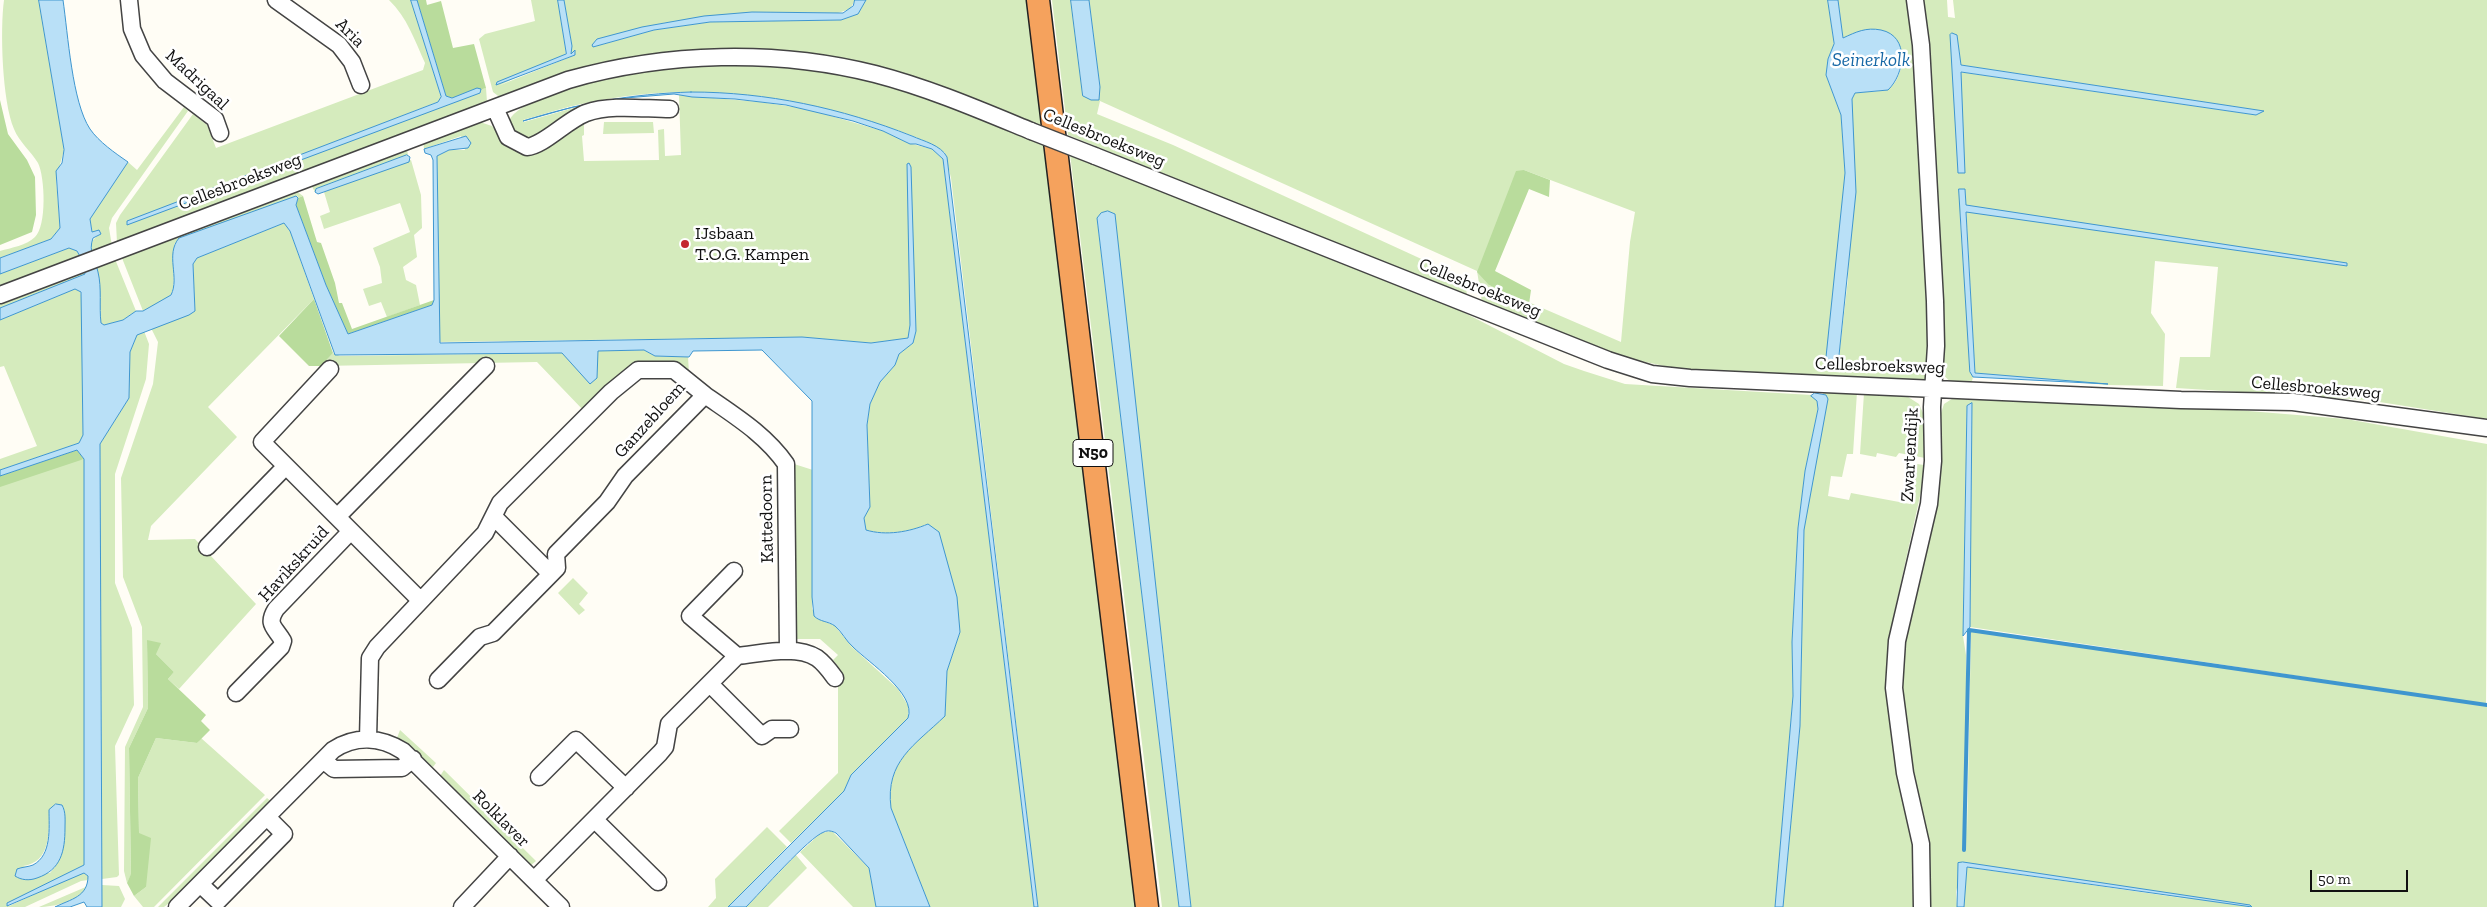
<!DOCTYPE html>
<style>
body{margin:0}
#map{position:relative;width:2487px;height:907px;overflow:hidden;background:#fffdf5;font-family:"Zilla Slab",serif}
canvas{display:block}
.scale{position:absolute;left:2310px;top:870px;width:98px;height:22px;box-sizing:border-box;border:2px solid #111;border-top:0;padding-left:6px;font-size:15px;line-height:18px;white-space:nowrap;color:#111;-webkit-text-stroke:4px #fff;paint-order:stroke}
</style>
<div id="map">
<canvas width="2487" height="907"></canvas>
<div class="scale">50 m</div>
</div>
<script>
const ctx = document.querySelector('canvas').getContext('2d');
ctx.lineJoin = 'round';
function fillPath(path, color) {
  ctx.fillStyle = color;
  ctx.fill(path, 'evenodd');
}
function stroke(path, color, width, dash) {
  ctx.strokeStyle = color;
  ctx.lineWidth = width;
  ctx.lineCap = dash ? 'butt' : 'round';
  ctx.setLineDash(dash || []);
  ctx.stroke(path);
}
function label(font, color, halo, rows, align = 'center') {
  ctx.font = font + ' "Zilla Slab",serif';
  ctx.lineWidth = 5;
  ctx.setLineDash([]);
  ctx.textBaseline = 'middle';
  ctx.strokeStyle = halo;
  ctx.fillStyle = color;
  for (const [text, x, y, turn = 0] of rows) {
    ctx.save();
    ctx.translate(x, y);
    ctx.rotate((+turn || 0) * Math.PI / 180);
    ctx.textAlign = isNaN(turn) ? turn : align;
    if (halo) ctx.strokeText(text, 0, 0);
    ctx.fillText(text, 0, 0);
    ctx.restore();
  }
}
fillPath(new Path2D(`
 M4,0h35l25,150 -8,29 4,49 -9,11 -51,19v-7c11,-3 27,-6 35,-14 12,-11 10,-60 3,-74 -7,-12 -19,-21 -24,-34 -12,-28 -14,-100 -10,-129z
 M389,0h22l30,97 -1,4 -314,122 354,-130 1,-4 5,-1 1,14 -370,141 -1,-20 4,-8 73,-101 14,11 9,23 207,-78 2,-7c-10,-22 -18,-46 -36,-63z
 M531,0h27l8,54 -68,32 77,-31v-4l-5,4 2,-9 -8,-46h291l-5,9 -12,4 -86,-1 -89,11 -66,16 -4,8 61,-17 56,-8 131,-2 17,-6 8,-14h168l16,131 -83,-31 -240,-48 -225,47 -9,-7 -14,-53 6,-5 50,-13z
 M1052,0h19l12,96 17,-9 -11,-87h739l6,44 -6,15 -2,16 15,40 4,58 -9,105 -4,92 6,-5 10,-86 4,-180 3,-6c27,-4 39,5 47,-29l-59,-26 -5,-38h72l22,365 -5,14 -11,4 -238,-14 -69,-15 -127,-52 -5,-31 -377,-170 -3,13 76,31 292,134 2,17 -399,-161zM1524,170l111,42 -5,30 -9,100 -132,-57z
 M1919,0h28l1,17 7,1 -2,-18h534v419l-120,-19 -191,-12 4,-31h30l8,-90 -63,-6 -4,52 14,21 -2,52 -56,-1 -132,-12 -10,-183 -5,26 7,87 3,68 3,6 -2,8c-15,-1 -23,-1 -30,-15zM1957,35l4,30 302,46 -7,4 -296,-43z
 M685,63c41,1 84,-1 125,5 83,12 162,46 239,77l92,762h-103l-87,-729 -6,-25c-23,-16 -51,-24 -77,-32 -91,-30 -189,-38 -282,-18 -21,4 -42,11 -63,17l1,2 60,-17 -51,35 -16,-2 -9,-15c11,-33 142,-54 177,-60z
 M679,95l81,7 47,7 76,22 25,12 24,6 11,10 91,748h-104l-39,-99c-6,-47 24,-63 54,-92l2,-45 13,-39 -32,-108c-19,8 -42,12 -62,6l-2,-12 6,-11 -3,-82 3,-21 10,-22 15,-17 4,-11 14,-11 3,-12 -7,-167 1,161 -1,13 -38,5 -69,-6 -363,5 -2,-186 12,-6h16l-4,-14 -37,13 -1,-7 54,-21 15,5 16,19 76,-23v13l-2,1 2,25 75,-1 -1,-30 6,-1 1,27 16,-1z
 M184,107l4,4 -76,107 -3,10 3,18 -21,10c0,-10 -1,-17 10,-22l-9,-2 -2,-13 38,-57 9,8z
 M604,122h49l1,11 -51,1z
 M407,149l1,6 -92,34 -1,3 -4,-7z
 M1070,154l391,157 103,53 20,7 41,13 187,11 5,6 1,8 -13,62 -7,57 -6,114 1,54 -18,211h-584l-29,-268 -65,-420 82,688h-17z
 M411,160l10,35 1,33 -8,7 3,22 -14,10 3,13 10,5 4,20 -33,12 -6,-15 -12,4 -6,-17 19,-6 -2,-16 -7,-19 37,-16 -10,-29 -76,26 -4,-13 10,-4 -6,-20z
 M295,190l8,6 -5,2 -1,-2 -122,47c-5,14 4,47 -7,55 -7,5 -17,9 -25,13l-23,-58z
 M284,223l6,8 24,68 -106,108 29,30 -86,89 -3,14 47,-1 61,65 -77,85 -11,-10 6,-7 -18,-18 -9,-14 1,68 -19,40 2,127 -4,8 -3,-12 1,-124 18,-40 -1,-80 -19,-50 -2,-99 32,-94 5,-42 -7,-14 44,-17 -2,-47 4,-6z
 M69,248l8,3 5,8 -82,31v-16z
 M115,259l21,52 -13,9 -19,5 -3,-2 -3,-51 -3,-8z
 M83,268l2,6 -85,34v-8z
 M75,289l5,2 2,8 1,137 -4,7 -79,27v-11l37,-13 -33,-80 -4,1v-47z
 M144,331l5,13 -3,35 -31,95v109l17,45 2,77 -19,41 4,129 -2,2 -15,2 -2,-435 29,-46 1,-46 7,-17z
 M644,350l11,6 33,1 1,16 -66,-2 -38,41 -48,-50 -216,4 12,-13 7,3 222,-3 35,25v-27z
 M1824,391l33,1 -4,62h-6l-5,23 -11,-1 -3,20 21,4 2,-7 59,11 6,-24 -10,-3 4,-14 14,2 -2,22 -29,131 -6,54 28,171 2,64h-134l17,-181 4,-197 23,-130 -4,-5z
 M1864,393l41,2 14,9 4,9 2,45 -26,-5 -3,4 -19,-4 -1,4 -16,-3z
 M1958,395l254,13 134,11 141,25 -1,260 -516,-77 2,-224 -5,3 -4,230 3,19 1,179 4,-203 516,75v201h-523l2,-40 230,33 -233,-38 -7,30 1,15h-31l-28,-224 42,-267 4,-12z
 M84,459v406l-78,40 3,1 70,-32 5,-1 4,3v4l-7,1 -56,26h-25v-431zM56,804l6,1c0,24 6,49 -12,68l-27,-7c28,-4 26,-34 26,-56z
 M794,464l19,6 -1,139 13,13 9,3 18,22 46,42 11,18 -1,11 -57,57 -7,16 -53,52 -12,-12 59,-58v-107l-5,-6 5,-5 -18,-16h-25z
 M573,578l15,15 -9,11 6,6 -6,5 -21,-22z
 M400,730l36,33 -3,4 -36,-29z
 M156,738l41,5 4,-5 64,57 -111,112h-11l-9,-11 12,-9 -7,-54 -1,-55z
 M444,770l92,91 -6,5 -90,-90z
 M267,798l5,4 -95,95 -13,10h-6z
 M767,827l20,20 -59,60h-20l8,-9 -1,-19z
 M832,831l37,37 7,39h-23l-53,-55 21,-19z
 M796,855l11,13 -39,39h-22z
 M102,885l17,1 6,13 -4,8h-19z
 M88,886c-7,15 -34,21 -49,21z`), '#d5ebbd');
fillPath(new Path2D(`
 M417,0h9l1,5 14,-4 12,47 21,-4 12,44 -34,10 -6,-2z
 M0,100l8,34 19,26 8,17 1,38 -4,17 -32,13z
 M1524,170l26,10 -1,17 -20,-8 -34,82 36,19 -2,14 -40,-19 -12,-13 39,-101z
 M303,196l14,46 4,1 14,40 4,20h3l10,26 82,-29 -2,5 -84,29 -22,-49 -30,-80 2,-7z
 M314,299l19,54 -12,13h-12l-30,-30z
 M77,450l7,9 -84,28v-11z
 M147,640l14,3 -5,11 18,18 -6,7 38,36 -5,6 9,9 -13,13 -41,-5 -18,40 1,55 12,5 -5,49 -12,9 -7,-13 4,-9 -2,-126 19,-40z`), '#b9dc9c');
const water = new Path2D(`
 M39,0h24c5,34 9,102 27,129 9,13 25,24 38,33l-38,57 2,13 7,-2 2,4 -8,4c-5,14 2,21 5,34 4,16 1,35 3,51l3,2 19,-5 13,-9h7l28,-16c9,-18 -6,-40 8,-57l117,-42 2,2 -2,7 30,80 22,49 84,-29 2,-5 -1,-140 -2,-5 -6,-2 -1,-4 42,-13 5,7 -3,5 -19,2 -12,6 3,187 362,-6 69,6 37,-5 2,-13 -3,-161 2,-1 2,4 5,164 -3,12 -14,11 -4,11 -15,17 -10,22 -3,21 3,82 -6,11 2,12c20,6 43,2 62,-6l11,8 18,65 3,35 -13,39 -2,45c-30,29 -60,45 -54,92l39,99h-54l-7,-39 -33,-35c-4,-2 -8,-3 -12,-1 -15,5 -64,61 -78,75h-18l116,-116 7,-16 57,-57c9,-24 -40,-56 -55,-71 -7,-6 -11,-15 -18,-21 -7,-5 -15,-4 -21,-10l-2,-19v-196l-50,-51 -69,1 -4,6 -34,-1 -11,-6 -46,1 -1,27 -7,6 -28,-31 -227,2 -45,-124 -6,-8 -87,35 -4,6 2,47 -6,4 -52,20 -7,17 -1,46 -29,46 2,463h-15l-3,-5 -14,5h-15c16,-8 33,-10 33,-31l-4,-3 -77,33v-3l77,-38v-406l-7,-9 -77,26v-6l79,-27 4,-8 -2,-143 -6,-3 -75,31v-12l85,-34 -3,-14 -5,-9 -8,-3 -69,26v-16l51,-19 9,-11 -4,-57 6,-8 2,-13z
 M411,0h6l29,96 6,2 25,-10 4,1 -1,4 -353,132v-4l311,-119 3,-5z
 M558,0h6l8,46 -1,8 4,-4v5l-79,30 1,-3 69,-28z
 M855,0h11l-8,14 -17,6 -131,2 -56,8 -61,17 -1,-2 5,-6 45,-12 62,-11 48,-4 91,1 10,-7z
 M1071,0h18l11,87 -1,13h-8l-8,-4z
 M1828,0h10l5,38c13,-6 23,-11 38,-8 29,6 24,44 7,60l-33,3 -3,6 4,93 -18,173 -6,5 -5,-2 -1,-11 19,-184 -4,-58 -15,-40 2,-16 6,-15z
 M1952,33l5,2 4,30 303,46 -8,4 -295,-43 4,101h-7l-8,-138z
 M691,92c76,0 150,16 221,44 11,5 29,9 35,21l91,750h-4l-91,-748 -11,-10 -16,-5h-6l-27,-13 -30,-10 -67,-16 -51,-6 -43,-2 -18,-3 -49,4 -52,9 -50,14c57,-18 108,-27 168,-29z
 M407,155l3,2 -1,5 -91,32 -3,-2 1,-3z
 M1959,189h6l1,16 381,58v3l-381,-54 9,161 133,11 -135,-7 -3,-5z
 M1108,211l7,3 76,693h-12l-82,-689 4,-5z
 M1815,393l11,2 2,4 -24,131 -4,196 -17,181h-8l18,-211 -1,-54 6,-114 7,-57 13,-62 -1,-8 -6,-5z
 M1972,403l-2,224 -7,9 4,-230z
 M56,804l6,1c4,7 3,15 3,23 0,23 -4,42 -28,50 -8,3 -16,2 -22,-2l2,-7c5,-2 11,-2 16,-4 19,-10 16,-37 16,-55z
 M1963,862l287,43 2,2 -285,-40 -3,40h-7l1,-44z`);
fillPath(water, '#b9e0f7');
stroke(water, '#3f96cf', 1);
stroke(new Path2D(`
 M1964,850l5,-220 518,75`), '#3f96cf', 4);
const minor = new Path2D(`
 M129,0l3,29 11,26 22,26 50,38 5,14
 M276,0l63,45 13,17 9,23
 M1915,0l6,45 14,256 1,45 -4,61 1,54 -4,43 -32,137 -3,47 11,85 16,71 1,63
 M495,108l13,29 19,10c16,-1 40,-27 59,-34 25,-9 58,-4 84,-4
 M1095,156l513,204 44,14 38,4 491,22 112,2 194,26
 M0,295l568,-215c98,-28 208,-31 307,-6 54,14 105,36 156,57
 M330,369l-68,73 158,158
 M705,395c30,21 60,39 81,69l2,187
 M337,517l149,-151
 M494,517l57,57
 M207,547l79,-81
 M734,571l-44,45 47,40
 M710,684l52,52 10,-7h18
 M236,693l45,-46 2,-6c-8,-14 -17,-16 -7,-32l75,-78
 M368,739l2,-81 7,-11 108,-114 15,-30 111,-111 27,-22h36l31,25 -80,81 -18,26 -51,52 1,14 -64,65 -13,4 -42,43
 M323,760l11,9 68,-1 11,-9
 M539,777l37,-37 50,48
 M595,820l63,62
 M534,880l126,-127 5,-6 4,-23 68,-68c23,-2 59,-12 80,2 7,5 13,13 18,20
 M200,884l18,17 66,-67 -17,-17
 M177,907l156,-157c23,-15 48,-13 70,1l158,156
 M462,907l48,-51`);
const highway = new Path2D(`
 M1038,0l109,907`);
stroke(minor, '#444', 19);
stroke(highway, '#222', 25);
stroke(minor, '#fff', 16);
stroke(highway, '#f5a25d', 22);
const minorBridge = new Path2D(`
 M1031,131l64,25`);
stroke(minorBridge, '#444', 19, []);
stroke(minorBridge, '#fff', 16);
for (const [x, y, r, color] of [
 [685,244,5,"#c4262e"]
]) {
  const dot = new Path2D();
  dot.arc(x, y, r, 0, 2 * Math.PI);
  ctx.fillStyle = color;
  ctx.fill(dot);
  stroke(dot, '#fff', 2);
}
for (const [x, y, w] of [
 [1093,453,40]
]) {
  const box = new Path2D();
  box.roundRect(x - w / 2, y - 13.5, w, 27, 4);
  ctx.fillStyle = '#fff';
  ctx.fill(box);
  stroke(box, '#111', 1);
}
label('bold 16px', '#111', null, [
 ["N50",1093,453]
]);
label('18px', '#111', '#fff', [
 ["Aria",350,33,45],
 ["Madrigaal",197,80,43],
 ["Cellesbroeksweg",1104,138,22],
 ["Cellesbroeksweg",240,182,-21],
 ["Cellesbroeksweg",1480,288,22],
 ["Cellesbroeksweg",1880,366,2],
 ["Cellesbroeksweg",2316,388,5],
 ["Ganzebloem",650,420,-48],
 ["Zwartendijk",1910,455,-87],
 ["Kattedoorn",767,519,-91],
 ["Havikskruid",294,564,-48],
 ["Rolklaver",501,819,45]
]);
label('18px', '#111', '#fff', [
 ["IJsbaan",695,234],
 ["T.O.G. Kampen",695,255]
], 'left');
label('italic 19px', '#1768a6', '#fff', [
 ["Seinerkolk",1871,61]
]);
</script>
